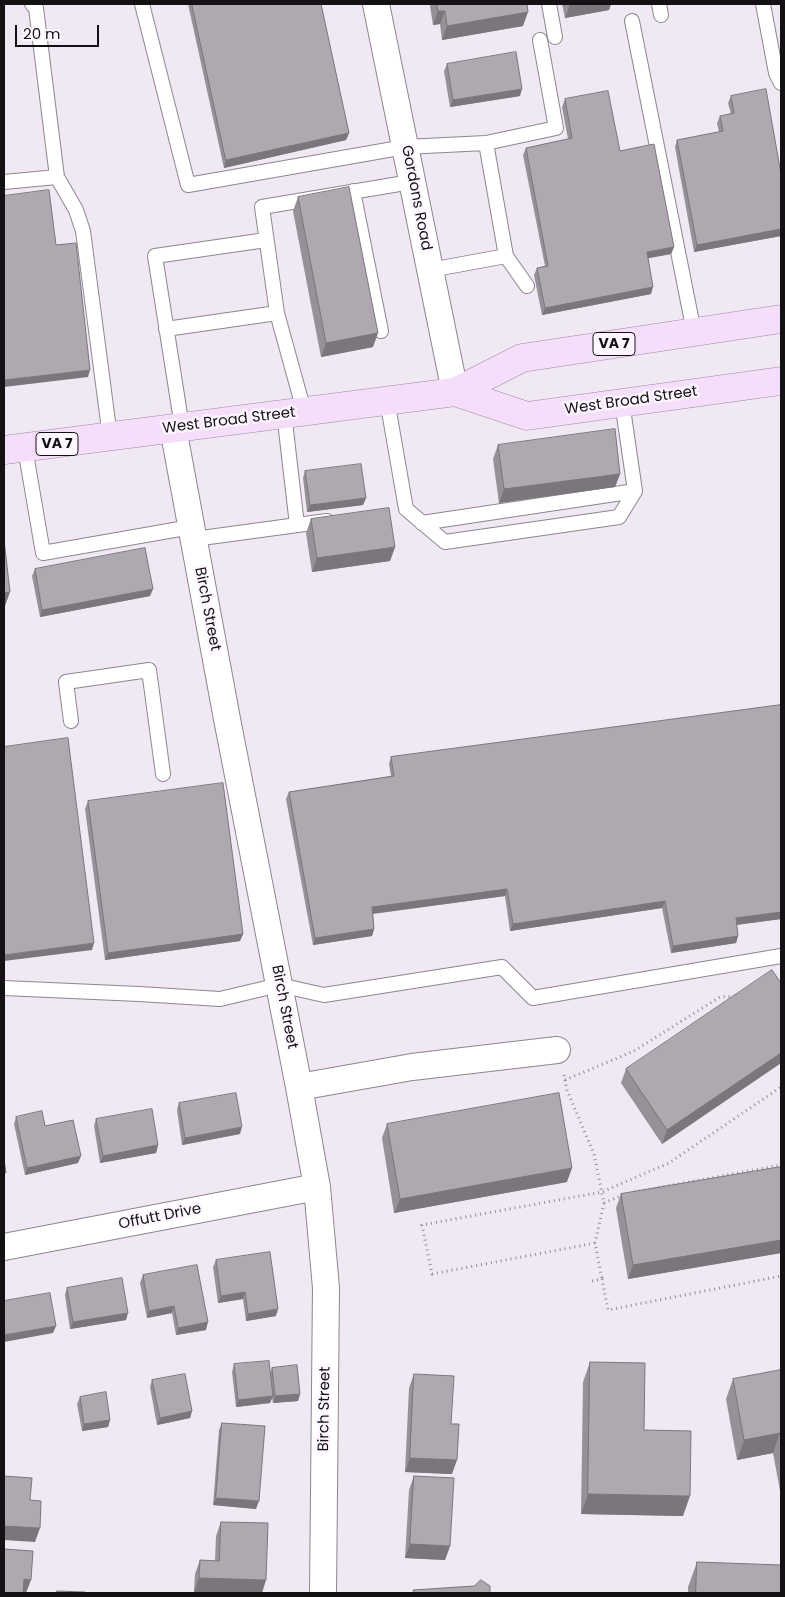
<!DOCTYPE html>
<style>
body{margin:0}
#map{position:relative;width:785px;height:1597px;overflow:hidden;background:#f0e8f2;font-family:Poppins,sans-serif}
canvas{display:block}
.frame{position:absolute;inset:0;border:5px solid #141114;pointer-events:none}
.scale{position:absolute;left:15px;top:25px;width:84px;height:22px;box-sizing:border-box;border:2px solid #141114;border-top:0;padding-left:6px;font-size:15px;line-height:18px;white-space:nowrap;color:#141114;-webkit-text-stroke:4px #fdf5ff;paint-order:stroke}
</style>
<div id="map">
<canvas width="785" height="1597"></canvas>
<div class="frame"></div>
<div class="scale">20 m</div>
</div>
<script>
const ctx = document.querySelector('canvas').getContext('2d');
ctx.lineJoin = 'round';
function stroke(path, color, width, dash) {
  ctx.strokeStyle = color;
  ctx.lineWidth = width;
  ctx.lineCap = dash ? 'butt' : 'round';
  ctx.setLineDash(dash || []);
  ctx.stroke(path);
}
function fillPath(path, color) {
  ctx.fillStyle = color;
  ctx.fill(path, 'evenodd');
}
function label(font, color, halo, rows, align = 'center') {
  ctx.font = font + ' Poppins,sans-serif';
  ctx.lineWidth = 5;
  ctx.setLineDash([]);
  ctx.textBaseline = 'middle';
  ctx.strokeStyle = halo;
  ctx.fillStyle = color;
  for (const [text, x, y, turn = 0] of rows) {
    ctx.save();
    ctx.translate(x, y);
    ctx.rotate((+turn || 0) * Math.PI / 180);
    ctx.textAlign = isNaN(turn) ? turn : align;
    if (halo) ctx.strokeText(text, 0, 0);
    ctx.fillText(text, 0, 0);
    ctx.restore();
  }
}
const lane = new Path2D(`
 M32,4l4,4 21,169 19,33 7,21 27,206
 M142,4l46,181 217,-38 81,-4 20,113 -76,14
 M549,4l6,33
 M659,4l2,11
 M763,4l13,69 5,10
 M632,21l62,311
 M486,143l70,-15 -16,-88
 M4,182l53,-5
 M353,191l28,140
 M506,256l21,30
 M166,329l111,-16
 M387,400l19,109 39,33 174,-25 16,-26 -13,-89
 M304,411l-27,-98 -15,-106 149,-25
 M284,413l13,112
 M182,427l-27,-171 111,-16
 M25,448l18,105 148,-26
 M422,523l213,-32
 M194,539l133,-18
 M71,721l-5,-39 83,-12 14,104
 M4,988l135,6 81,5 59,-14 45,10 178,-28 31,31 248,-42`);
const street = new Path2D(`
 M376,4l79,388
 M173,428l54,291 72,368 18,100 9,101 -3,305
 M299,1087l113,-20 145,-17
 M4,1247l313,-60`);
const primary = new Path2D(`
 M455,392l72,24 254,-35
 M4,450l451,-58 67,-34 259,-39`);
stroke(lane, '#8d868f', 16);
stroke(street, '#8d868f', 28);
stroke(primary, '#a088a6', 29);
stroke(new Path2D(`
 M564,1075l3,15 27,64 10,49 -9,40 7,36
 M565,1080l69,-29 86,-54 16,-1
 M634,1192l147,-27
 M604,1203l19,-8
 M595,1243l-163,31 -10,-49 180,-33 67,-29 112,-76
 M592,1281l10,-2 6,31 173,-34`), '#928c93', 3, [1, 4]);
stroke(lane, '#fff', 14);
stroke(street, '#fff', 26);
stroke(primary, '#f4def9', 28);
fillPath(new Path2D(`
 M188,4h133l28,129 -3,7 -122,28z
 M431,4h96l-4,22 -81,14 -2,-16 -7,1 -3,-19z
 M562,4h49l-2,6 -44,8z
 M447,64l73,32 -70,11 -6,-36z
 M731,96l50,78v62l-87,16 -19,-105 2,-7 42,-8 -2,-9 3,-7 11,-2 -3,-11z
 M565,99l55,52 54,96 -3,7 -23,4 3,36 -109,21 -8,-40 3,-7 8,-2 -22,-111 3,-7 42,-9 -6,-32z
 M298,197l75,150 -52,10 -28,-146z
 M498,445l122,29 -5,13 -116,16 -6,-44z
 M305,471l61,27 -3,7 -56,7 -4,-34z
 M311,519l84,28 -5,14 -78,11 -6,-39z
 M35,569l115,27 -110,21 -8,-41z
 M781,705v214l-44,6 1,11 -2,7 -65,10 -9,-45 -152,23 -5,-35 -132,18 1,15 -2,7 -59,9 -27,-146 3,-7 102,-16 -2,-12 2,-7z
 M88,801l155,133 -3,7 -135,19 -20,-151z
 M781,983v80l-119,81 -41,-61 5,-14z
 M179,1103l61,31 -58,11 -5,-35z
 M16,1117l29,9 33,37 -53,12 -11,-51z
 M96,1119l62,26 -2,8 -56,10 -6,-37z
 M387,1124l180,58 -173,31 -12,-75z
 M781,1167v86l-153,26 -12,-71 5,-14z
 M216,1260l60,56 -30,5 -3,-22 -25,4 -5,-36z
 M143,1275l63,55 -30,5 -4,-22 -25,5 -7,-35z
 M67,1288l59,32 -56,9 -5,-34z
 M590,1362l93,154 -102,-2 2,-132z
 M234,1364l36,9 2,-5 28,26 -2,7 -25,2 -1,-5 -2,5 -34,4 -4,-35z
 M781,1370v126l-8,-43 -36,7 -11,-61 7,-20z
 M414,1374l37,50 1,50 -47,-2 4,-84z
 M152,1380l40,31 -2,7 -33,7 -7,-38z
 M80,1397l30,23 -2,7 -26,4 -5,-27z
 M222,1423l34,86 -43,-4 6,-75z
 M414,1476l36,70 -5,14 -40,-2 4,-68z
 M221,1522l41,71 -68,-1 1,-18 5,-14 15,1 1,-25z
 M697,1562l84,31h-93v-6z`), '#969098');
fillPath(new Path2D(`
 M570,4h41l-2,6 -44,8z
 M438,11h7l-5,13 -7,1z
 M528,12l-5,14 -81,14 5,-14z
 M522,89l-2,7 -70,11 3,-7z
 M349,133l-3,7 -122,28 2,-8z
 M781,229v7l-87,16 3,-7z
 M674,247l-3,7 -27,5 3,-7z
 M653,287l-2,7 -109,21 3,-7z
 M378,333l-5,14 -52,10 5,-14z
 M90,370l-2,7 -84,10v-7z
 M620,474l-5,13 -116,16 5,-14z
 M366,498l-3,7 -56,7 3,-7z
 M395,547l-5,14 -78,11 5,-14z
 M153,589l-3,7 -110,21 2,-7z
 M10,592l-5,14h-1v-13z
 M507,889l-2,7 -135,18 2,-7z
 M665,901l-3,7 -152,23 3,-7z
 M781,912v7l-47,6 2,-7z
 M374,929l-2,7 -59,9 2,-7z
 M243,934l-3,7 -135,19 3,-7z
 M738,936l-2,7 -65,10 2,-7z
 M94,943l-2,7 -88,11v-6z
 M781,1053v10l-119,81 5,-14z
 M242,1127l-2,7 -58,11 3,-7z
 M158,1145l-2,8 -56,10 3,-7z
 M81,1156l-3,7 -53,12 2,-7z
 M572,1168l-5,14 -173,31 6,-14z
 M781,1240v13l-153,26 5,-14z
 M245,1292l-2,7 -25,4 3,-7z
 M174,1306l-2,7 -25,5 2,-7z
 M278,1309l-2,7 -30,5 2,-7z
 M128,1313l-2,7 -56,9 3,-7z
 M208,1322l-2,8 -30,5 2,-7z
 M56,1326l-3,7 -49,9v-7z
 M300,1394l-2,7 -25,2 2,-7z
 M273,1396l-3,7 -34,4 2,-7z
 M192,1411l-2,7 -33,7 3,-7z
 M110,1420l-2,7 -26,4 2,-7z
 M780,1433l-7,20 -36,7 7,-20z
 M410,1458l47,2 -5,14 -47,-2z
 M588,1494l102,2 -7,20 -102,-2z
 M216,1498l43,3 -3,8 -43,-4z
 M4,1526l36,2 -5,14 -31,-2z
 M410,1544l40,2 -5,14 -40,-2z
 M199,1578l67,2 -4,13 -68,-1z
 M24,1579l7,1 -5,13h-7z`), '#7a767c');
const building = new Path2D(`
 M192,4h129l28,129 -123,27z
 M437,4h90l1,8 -81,14 -2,-15h-7z
 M516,52l6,37 -69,11 -6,-36z
 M766,89l15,85v55l-84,16 -20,-105 46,-9 -3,-15 14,-3 -3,-17z
 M608,91l12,60 34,-7 20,103 -27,5 6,35 -108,21 -8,-40 11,-2 -22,-118 46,-10 -7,-39z
 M349,187l29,146 -52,10 -28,-146z
 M49,190l7,55 20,-2 14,127 -86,10v-184z
 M615,429l5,45 -116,15 -6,-44z
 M361,464l5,34 -56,7 -5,-34z
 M389,508l6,39 -78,11 -6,-39z
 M4,540l6,52 -6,1z
 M145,548l8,41 -111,21 -7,-41z
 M781,705v207l-45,6 2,18 -65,10 -8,-45 -152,23 -6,-35 -135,18 2,22 -59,9 -26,-146 105,-16 -3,-19z
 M68,738l26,205 -90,12v-208z
 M223,783l20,151 -135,19 -20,-152z
 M772,970l9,13v70l-114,77 -41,-61z
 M236,1093l6,34 -57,11 -6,-35z
 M559,1093l13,75 -172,31 -13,-75z
 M152,1109l6,36 -55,11 -7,-37z
 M42,1111l3,15 28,-6 8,36 -54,12 -11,-51z
 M4,1159l2,14h-2z
 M781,1167v73l-148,25 -12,-71z
 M270,1252l8,57 -30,5 -3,-22 -24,4 -5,-36z
 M197,1265l11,57 -30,6 -4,-22 -25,5 -6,-36z
 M122,1278l6,35 -55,9 -6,-34z
 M50,1293l6,33 -52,9v-34z
 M269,1361l4,35 -35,4 -4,-36z
 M590,1362l55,1 -1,67 47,1 -1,65 -102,-2z
 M297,1365l3,29 -25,2 -3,-28z
 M781,1370v68l-1,-5 -36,7 -11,-61z
 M185,1374l7,37 -32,7 -8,-38z
 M414,1374l40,2 -3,48h8l-2,36 -47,-2z
 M106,1392l4,28 -26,4 -4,-27z
 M222,1423l43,3 -6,75 -43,-3z
 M4,1476l28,2 -2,22 11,1 -1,27 -36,-2z
 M414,1476l40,2 -4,68 -40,-2z
 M221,1522l47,1 -2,57 -67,-2 1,-18 19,1z
 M4,1549l29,2 -2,29 -7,-1 -1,14h-19z
 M697,1562l84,3v28h-85z
 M481,1580l9,6v7h-76l-1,-3 61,-4z
 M57,1591l28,1v1h-28z`);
fillPath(building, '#afa8b1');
stroke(building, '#7a767c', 1);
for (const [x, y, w] of [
 [614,344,42],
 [57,444,42]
]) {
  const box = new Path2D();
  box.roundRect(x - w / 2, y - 11.5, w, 23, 4);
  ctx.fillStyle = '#fdf5ff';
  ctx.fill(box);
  stroke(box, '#141114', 1);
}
label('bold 14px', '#141114', null, [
 ["VA 7",614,344],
 ["VA 7",57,444]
]);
label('15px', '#141114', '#fdf5ff', [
 ["Gordons Road",416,198,79],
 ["West Broad Street",631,401,-8],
 ["West Broad Street",229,421,-7],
 ["Birch Street",207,609,79],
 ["Birch Street",284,1007,79],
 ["Offutt Drive",160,1217,-11],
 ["Birch Street",325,1409,-89]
]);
</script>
